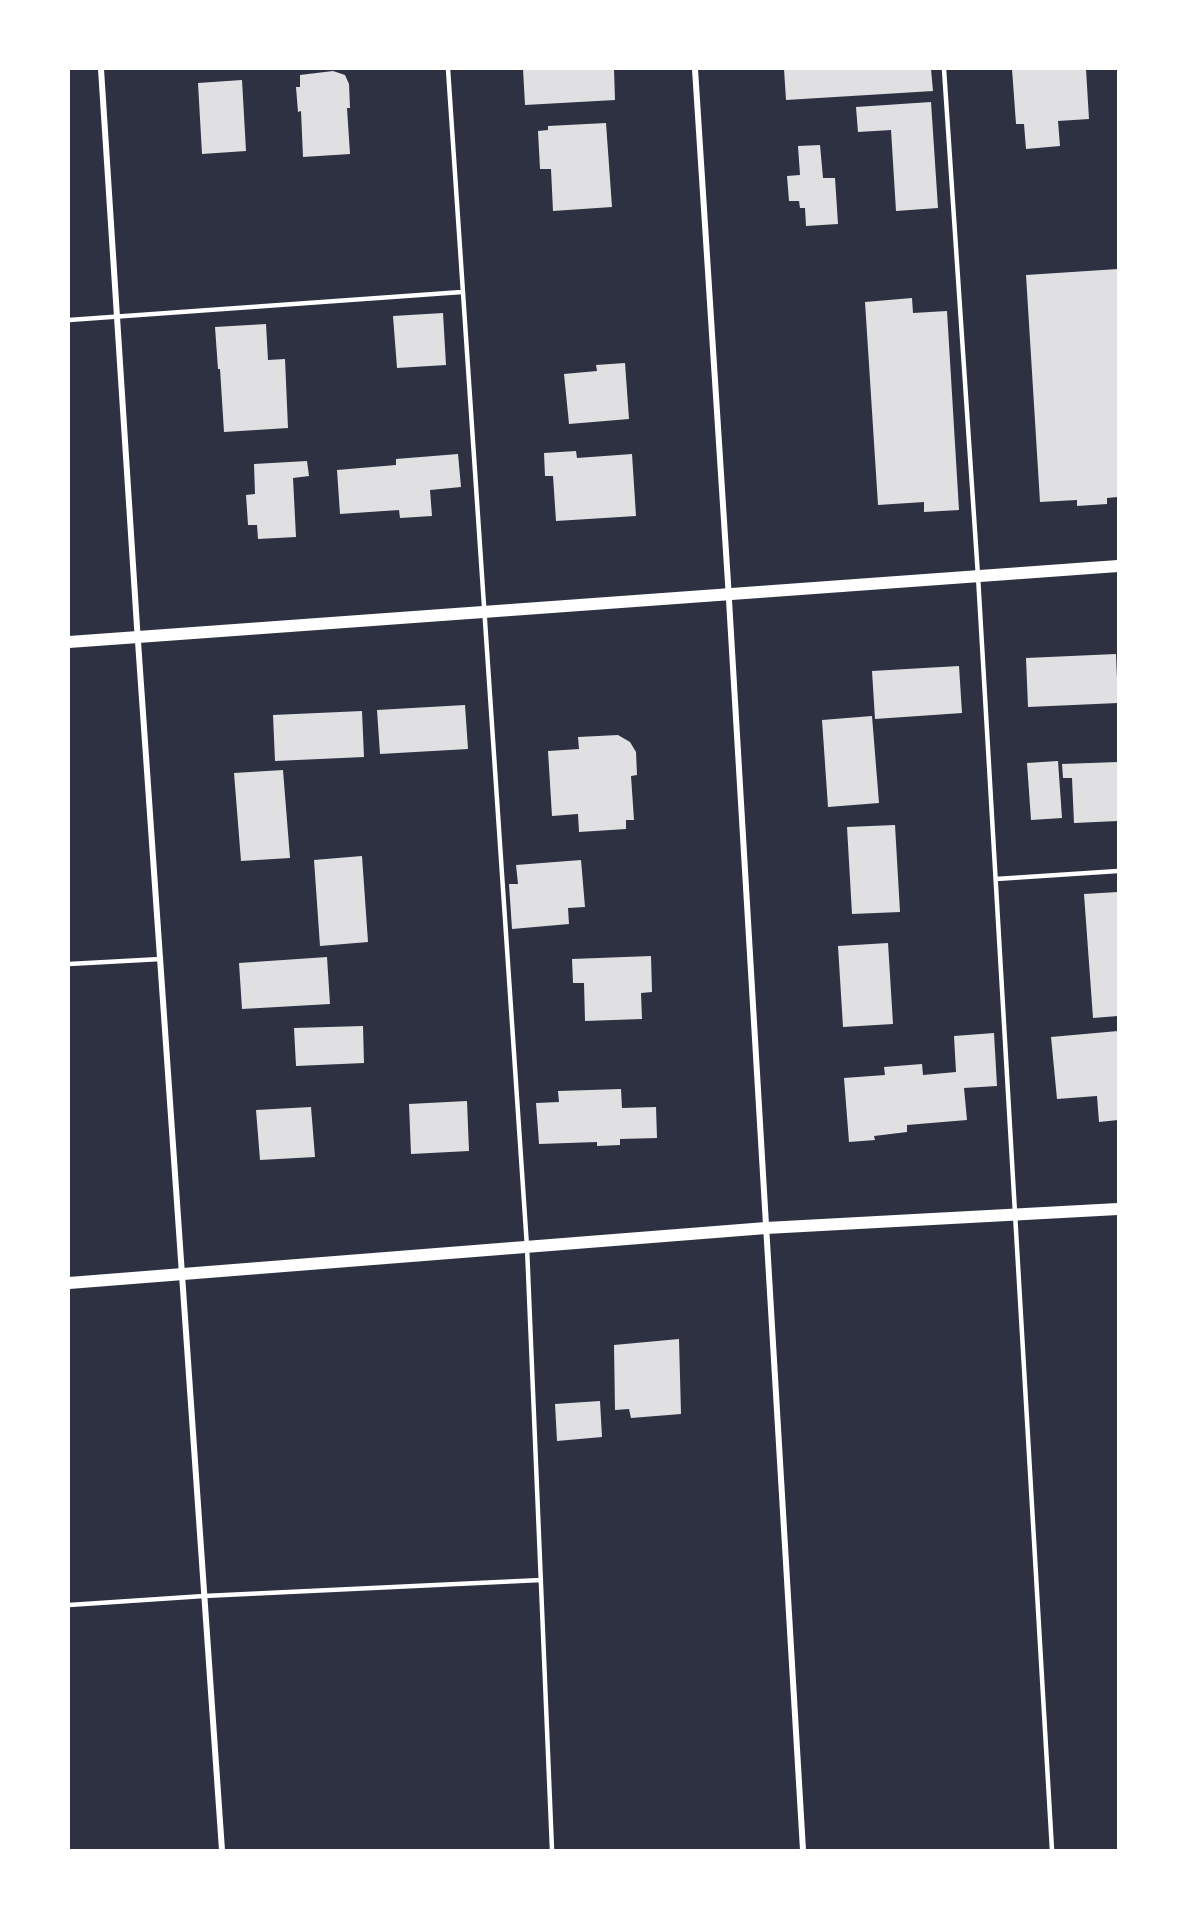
<!DOCTYPE html>
<style>
body{margin:0}
#map{position:relative;width:1187px;height:1919px;overflow:hidden;background:#2d3142;font-family:Mulish,sans-serif}
canvas{display:block}
.frame{position:absolute;inset:0;border:70px solid #fff;pointer-events:none}
</style>
<div id="map">
<canvas width="1187" height="1919"></canvas>
<div class="frame"></div>
</div>
<script>
const ctx = document.querySelector('canvas').getContext('2d');
ctx.lineJoin = 'round';
function fillPath(path, color) {
  ctx.fillStyle = color;
  ctx.fill(path, 'evenodd');
}
function stroke(path, color, width, dash) {
  ctx.strokeStyle = color;
  ctx.lineWidth = width;
  ctx.lineCap = dash ? 'butt' : 'round';
  ctx.setLineDash(dash || []);
  ctx.stroke(path);
}
fillPath(new Path2D(`
 M523,69h91l1,31 -90,5z
 M784,69h147l2,22 -147,9z
 M1012,69h74l3,50 -31,2 2,25 -34,3 -2,-25h-8z
 M333,71l12,4 4,9 1,24h-3l3,46 -47,3 -2,-46 -3,1 -2,-25h4v-12z
 M242,80l4,71 -44,3 -4,-71z
 M931,102l7,106 -42,3 -5,-81 -33,2 -2,-25z
 M606,123l6,84 -59,4 -2,-42h-11l-2,-38 10,-1v-4z
 M820,145l3,33h12l3,46 -32,2 -1,-18h-5l-1,-7h-10l-2,-25 13,-1 -2,-29z
 M1118,269v228l-11,1v6l-30,2v-6l-37,2 -14,-227z
 M912,298l1,15 34,-2 12,199 -35,2v-10l-46,3 -13,-203z
 M443,313l3,52 -49,3 -4,-52z
 M266,324l2,36 17,-1 3,69 -64,4 -4,-63h-2l-3,-42z
 M625,363l4,56 -60,5 -5,-50 33,-3 -1,-6z
 M576,451l1,7 55,-4 4,62 -80,5 -3,-45h-8l-1,-23z
 M458,454l3,33 -31,3 2,26 -32,2 -1,-8 -59,4 -3,-44 59,-5v-6z
 M307,461l2,15 -16,2 3,59 -38,2 -1,-14h-9l-2,-30 9,-1 -1,-30z
 M1116,654l2,49 -90,4 -2,-49z
 M959,666l3,47 -87,6 -3,-48z
 M465,705l3,44 -88,5 -3,-44z
 M362,711l2,46 -89,4 -2,-46z
 M872,716l7,87 -51,4 -6,-87z
 M618,735l12,7 6,10 1,23 -6,1 3,44h-8v9l-47,3 -1,-18 -26,2 -4,-65 31,-2 -1,-12z
 M1058,761l4,57 -31,2 -4,-57z
 M1118,762v59l-44,2 -2,-45h-9l-1,-14z
 M283,770l7,88 -49,3 -7,-88z
 M895,825l5,87 -48,2 -5,-87z
 M362,856l6,86 -48,4 -6,-86z
 M581,860l4,47 -17,1 1,16 -57,5 -3,-45h9l-2,-19z
 M1118,892v124l-25,2 -9,-124z
 M888,943l5,81 -50,3 -5,-81z
 M651,956l1,36 -11,1 1,26 -57,2 -1,-38h-11l-1,-24z
 M327,957l3,47 -88,5 -3,-46z
 M363,1026l1,37 -68,3 -2,-38z
 M1118,1031v89l-19,2 -2,-26 -40,3 -6,-62z
 M994,1033l3,53 -33,2 3,32 -60,5v7l-33,4 1,4 -26,2 -5,-64 41,-3 -1,-8 38,-3 1,11 33,-3 -2,-36z
 M621,1089l1,19 34,-1 1,31 -37,1v6l-23,1v-4l-58,2 -3,-41 23,-1 -1,-11z
 M467,1101l2,50 -58,3 -2,-50z
 M311,1107l4,50 -55,3 -4,-50z
 M679,1339l2,75 -50,4 -2,-9 -14,1 -1,-65z
 M600,1401l2,36 -45,4 -2,-37z`), '#e0e0e3');
stroke(new Path2D(`
 M448,69l79,1178 25,603
 M944,69l34,507 74,1274
 M69,320l393,-28
 M996,879l122,-8
 M69,964l92,-5
 M69,1605l135,-9 337,-16`), '#fff', 4.5);
stroke(new Path2D(`
 M101,69l36,558 85,1223
 M695,69l33,514 75,1267`), '#fff', 6);
stroke(new Path2D(`
 M69,642l1049,-76
 M69,1283l697,-55 352,-19`), '#fff', 12);
</script>
